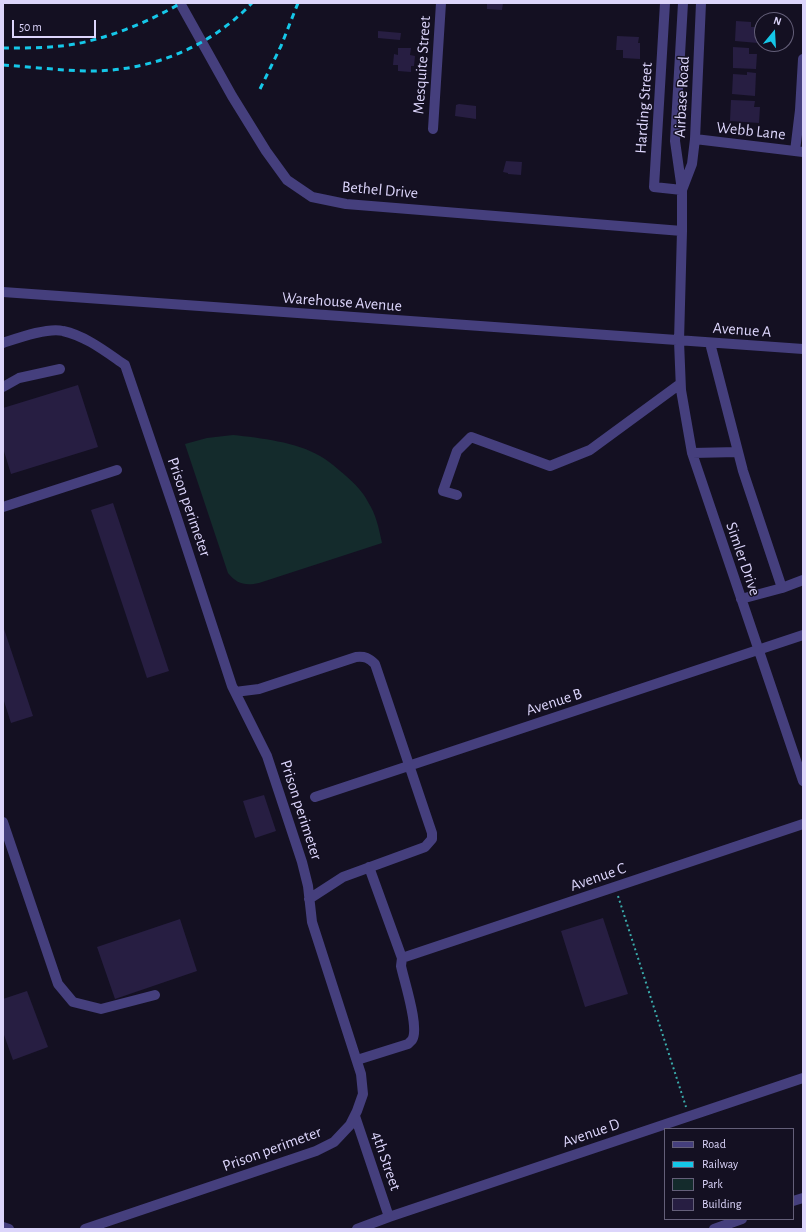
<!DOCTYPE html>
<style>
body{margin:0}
#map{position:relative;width:806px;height:1232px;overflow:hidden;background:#141022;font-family:"Alegreya Sans",sans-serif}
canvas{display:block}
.frame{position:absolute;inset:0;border:4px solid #dcd5fb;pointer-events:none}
.legend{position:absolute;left:664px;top:1128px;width:130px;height:92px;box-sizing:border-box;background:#141022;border:1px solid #645f79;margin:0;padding:5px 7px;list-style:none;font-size:12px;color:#dcd5fb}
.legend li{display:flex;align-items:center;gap:8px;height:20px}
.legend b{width:20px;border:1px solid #645f79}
.north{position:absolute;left:754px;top:12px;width:40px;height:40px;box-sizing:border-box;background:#141022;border:1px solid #645f79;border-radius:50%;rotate:18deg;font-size:11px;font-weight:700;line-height:16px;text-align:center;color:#dcd5fb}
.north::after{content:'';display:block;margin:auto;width:14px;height:18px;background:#15c7e8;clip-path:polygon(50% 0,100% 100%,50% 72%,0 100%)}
.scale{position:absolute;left:12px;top:20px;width:84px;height:18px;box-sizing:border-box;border:2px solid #dcd5fb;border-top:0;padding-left:5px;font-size:12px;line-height:14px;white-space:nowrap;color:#dcd5fb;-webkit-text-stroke:3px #141022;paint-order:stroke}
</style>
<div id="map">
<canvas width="806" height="1232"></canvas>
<div class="frame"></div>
<ul class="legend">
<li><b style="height:5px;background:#453f7d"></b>Road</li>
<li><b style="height:5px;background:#15c7e8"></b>Railway</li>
<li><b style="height:11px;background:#142b2c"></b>Park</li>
<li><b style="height:11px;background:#271e42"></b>Building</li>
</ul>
<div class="north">N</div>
<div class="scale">50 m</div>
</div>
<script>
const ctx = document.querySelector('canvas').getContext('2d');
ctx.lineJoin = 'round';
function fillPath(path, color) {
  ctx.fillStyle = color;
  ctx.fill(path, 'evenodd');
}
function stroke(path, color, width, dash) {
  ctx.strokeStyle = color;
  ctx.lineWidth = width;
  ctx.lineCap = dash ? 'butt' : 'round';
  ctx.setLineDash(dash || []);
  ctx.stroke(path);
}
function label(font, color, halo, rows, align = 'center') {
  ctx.font = font + ' "Alegreya Sans",sans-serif';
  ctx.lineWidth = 3;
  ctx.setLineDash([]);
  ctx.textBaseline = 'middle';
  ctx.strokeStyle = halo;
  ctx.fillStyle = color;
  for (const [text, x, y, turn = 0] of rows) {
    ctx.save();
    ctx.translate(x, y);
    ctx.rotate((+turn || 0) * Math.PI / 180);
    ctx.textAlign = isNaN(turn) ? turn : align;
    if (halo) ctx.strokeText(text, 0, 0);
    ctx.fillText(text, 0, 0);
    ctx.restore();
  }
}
fillPath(new Path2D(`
 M233,435c28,3 63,7 87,21 9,5 18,13 26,20 9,8 17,16 22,26 8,12 11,27 14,41l-123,40c-14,3 -22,1 -31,-10l-43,-129 22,-6z`), '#142b2c');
fillPath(new Path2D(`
 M487,3h16l-1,7 -15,-1z
 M736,21l15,1v5h8l-1,16 -23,-2z
 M378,31l23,2 -1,7 -22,-2z
 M617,36l22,1 -1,6h2v16l-17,-1v-8h-7z
 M733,47l16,1v6h8l-1,15 -23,-1z
 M398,48h13l-1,7 5,1 -1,10h-3v6l-13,-1v-6h-5l1,-11 4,1z
 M747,72l9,1 -1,23 -23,-2 1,-20 14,1z
 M731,100l24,1 -1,6h6l-1,16 -29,-2z
 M459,104l17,2v13l-21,-3 1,-11z
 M506,161l16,1 -1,13 -13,-1v-1l-5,-1z
 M78,385l20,62 -87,27 -8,-26v-40z
 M113,503l56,168 -22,7 -56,-168z
 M3,626l30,90 -22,7 -8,-25z
 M264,795l12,36 -21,7 -12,-37z
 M603,918l25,76 -43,13 -24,-76z
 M180,919l17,52 -82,28 -18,-52z
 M27,991l21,56 -35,13 -9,-25h-1v-36z`), '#271e42');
stroke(new Path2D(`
 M618,896l68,211`), '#3aabab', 2, [2, 3]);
stroke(new Path2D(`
 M180,3l52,93 34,55 21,29 25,17 34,7 336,27
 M665,3l-11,184 28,3
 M683,3l-8,138 7,49v41l-3,110 2,49 11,63 111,328
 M433,129l8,-126
 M695,139l108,13
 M795,151l5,-41 3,-51
 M682,190l10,-26 3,-25 6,-136
 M3,292l800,57
 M3,343c15,-5 45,-16 60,-12 23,5 43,21 62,34l51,150 56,171 35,70 35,106 6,24 4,36 49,152 2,20 -6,17 -7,14 -16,17 -18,9 -231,78
 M710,343l33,128 39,117 21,-8
 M3,387l16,-9 41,-9
 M692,453l46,-1
 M457,495l-14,-4 14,-40 14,-14 79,29 40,-16 90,-66
 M3,507l114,-37
 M741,599l41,-11
 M235,692l24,-3 97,-32c9,-1 13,1 19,7l57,169v6l-7,8 -82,30 -34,22
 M315,797l488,-162
 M3,822l55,162 15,18 28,7 54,-14
 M402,958l401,-134
 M357,1060l51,-16c1,-1 3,-3 4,-4 8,-12 -8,-59 -11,-74l1,-8 -33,-91
 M355,1116l34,101
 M793,1201l10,-3
 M3,1227l6,2
 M357,1229l32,-12 414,-139
 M714,1229l28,-10`), '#453f7d', 10);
stroke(new Path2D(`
 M3,48c19,0 39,0 58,-2 39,-4 86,-23 120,-43
 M3,65c30,2 61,6 91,6 60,-1 117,-25 158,-68
 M260,89l21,-43 17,-43`), '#15c7e8', 3, [6, 5]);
label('16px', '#dcd5fb', '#141022', [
 ["Mesquite Street",422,65,-86],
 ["Airbase Road",682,97,-87],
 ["Harding Street",644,108,-86],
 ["Webb Lane",751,131,6],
 ["Bethel Drive",380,190,5],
 ["Warehouse Avenue",342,302,4],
 ["Avenue A",742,330,4],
 ["Prison perimeter",189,507,71],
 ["Simler Drive",743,559,71],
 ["Avenue B",554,702,-18],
 ["Prison perimeter",301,810,72],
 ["Avenue C",598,877,-19],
 ["Avenue D",591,1133,-19],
 ["Prison perimeter",272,1149,-20],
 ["4th Street",386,1161,71]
]);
</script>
